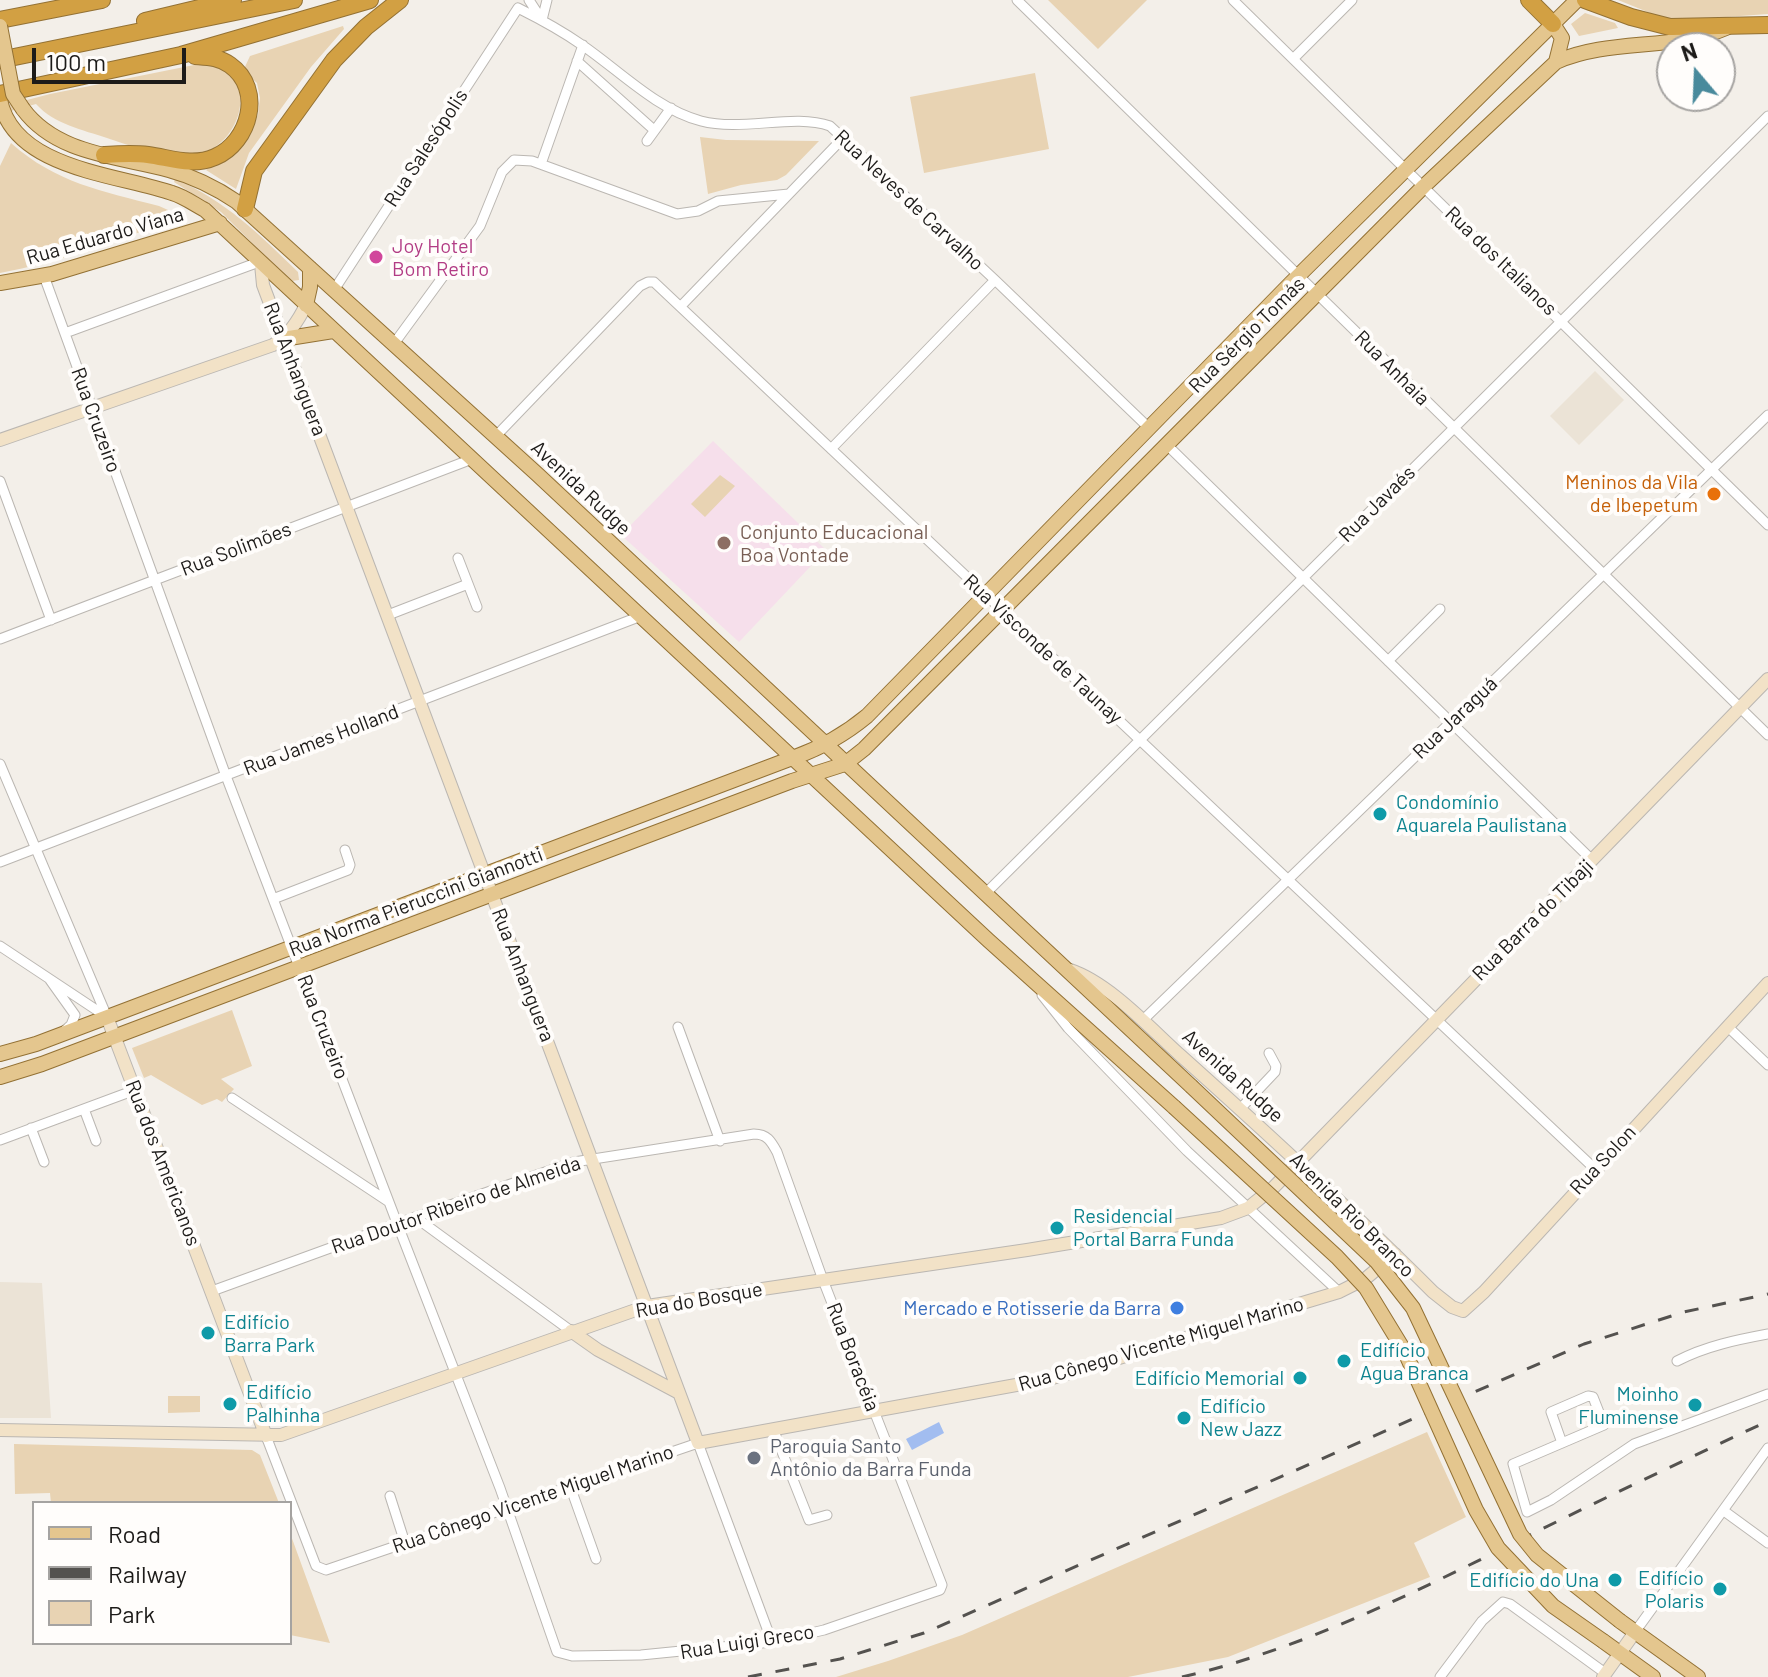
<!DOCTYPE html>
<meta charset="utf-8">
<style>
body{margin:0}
#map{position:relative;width:1768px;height:1677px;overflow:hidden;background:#f3efe9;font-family:Barlow,sans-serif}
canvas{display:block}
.legend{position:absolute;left:32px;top:1501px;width:260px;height:144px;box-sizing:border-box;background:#fffdfb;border:2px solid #a5a3a1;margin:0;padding:10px 14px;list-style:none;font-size:24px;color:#1d1b19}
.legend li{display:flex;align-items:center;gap:16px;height:40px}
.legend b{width:40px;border:2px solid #a5a3a1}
.north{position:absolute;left:1656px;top:32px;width:80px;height:80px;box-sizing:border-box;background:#fffdfb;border:2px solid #a5a3a1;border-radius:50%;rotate:341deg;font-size:22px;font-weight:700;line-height:32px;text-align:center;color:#1d1b19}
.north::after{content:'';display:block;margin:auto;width:28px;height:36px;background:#498a9c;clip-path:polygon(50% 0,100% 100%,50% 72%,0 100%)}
.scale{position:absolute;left:32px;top:48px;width:154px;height:36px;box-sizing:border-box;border:4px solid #1d1b19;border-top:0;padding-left:10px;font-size:24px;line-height:28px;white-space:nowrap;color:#1d1b19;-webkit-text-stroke:6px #fffdfb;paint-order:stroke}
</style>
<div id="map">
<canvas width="1768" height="1677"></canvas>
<ul class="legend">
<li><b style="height:10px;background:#e4c68e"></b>Road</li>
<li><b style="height:10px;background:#54524f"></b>Railway</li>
<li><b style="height:22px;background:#e8d3b3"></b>Park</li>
</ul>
<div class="north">N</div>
<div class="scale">100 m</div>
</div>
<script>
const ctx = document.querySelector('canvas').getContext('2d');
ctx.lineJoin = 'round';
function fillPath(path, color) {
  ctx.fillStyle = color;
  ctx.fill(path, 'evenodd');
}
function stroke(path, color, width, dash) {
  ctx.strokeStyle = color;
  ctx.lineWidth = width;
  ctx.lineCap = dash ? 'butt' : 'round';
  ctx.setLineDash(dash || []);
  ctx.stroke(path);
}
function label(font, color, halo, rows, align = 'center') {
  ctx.font = font + ' Barlow,sans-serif';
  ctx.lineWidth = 8;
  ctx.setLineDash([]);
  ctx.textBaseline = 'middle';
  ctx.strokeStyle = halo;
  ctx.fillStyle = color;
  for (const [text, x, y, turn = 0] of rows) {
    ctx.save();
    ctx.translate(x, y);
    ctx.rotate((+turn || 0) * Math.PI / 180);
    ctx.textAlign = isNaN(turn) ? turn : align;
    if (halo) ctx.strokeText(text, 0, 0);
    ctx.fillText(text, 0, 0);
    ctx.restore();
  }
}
fillPath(new Path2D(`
 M1595,371l29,29 -45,45 -29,-29z
 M0,1282l42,1 9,135h-51z`), '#ebe3d6');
fillPath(new Path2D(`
 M713,441l113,109 -87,92 -118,-107z`), '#f6dfeb');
fillPath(new Path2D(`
 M1048,0h99l-49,49z
 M1618,0h150v14l-98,7z
 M1585,13l30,10 3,5 -39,8 -8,-12z
 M343,26l1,3 -33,38 -62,86 -13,36 -30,-19 41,-32 11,-23 2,-17 -3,-15 -14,-12 7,-15z
 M194,65c75,-5 51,96 -15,92 -18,0 -54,-13 -72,-19 -24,-8 -53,-14 -71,-34l-36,10v-7l50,-13z
 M1035,73l14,76 -125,24 -14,-76z
 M700,137l26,3 93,1 -33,34 -9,5 -36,5 -33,9z
 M11,143c45,40 91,48 148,63l9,4 3,5 -2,6c-56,22 -110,41 -169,52v-107z
 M175,179c50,21 85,56 123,93l1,8 -7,1 -10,-8 -61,-61 -47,-30z
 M720,475l15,11 -30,31 -14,-13z
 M232,1010l20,56 -31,13 13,10 -12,13 -5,-3 -15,6 -51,-30 -7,3 -12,-30z
 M168,1396h32v16l-32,1z
 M1427,1432l39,85 -52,26 16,34 -202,80 -100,20h-292l52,-16 74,-26z
 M14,1444l238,6 8,5 19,48h-228l-1,-10 -35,1z
 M290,1533l40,110 -40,-8z`), '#e8d3b3');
fillPath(new Path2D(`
 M939,1422l5,11 -32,17 -6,-11z`), '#a2bdf0');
const street = new Path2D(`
 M529,0l11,17
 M1017,0l751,735
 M1233,0l535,525
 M542,20l5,-20
 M1293,59l59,-59
 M577,61l77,69
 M647,141l24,-33
 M541,164l42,-119
 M44,276l182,500 163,426 8,21 103,265 57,164 15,4 69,-1 131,-13 52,-12 116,-40 2,-5 -119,-305 -46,-128c-6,-11 -10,-18 -23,-18l-180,28 -164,57 -198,72
 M334,290l184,-282c22,11 44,23 64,37 38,26 74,64 119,76 42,11 92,-8 129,5l165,154 154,148
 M681,306l163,-169
 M65,333l194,-71
 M393,345l87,-119 22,-54 12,-12 18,1 145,53 21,-3 20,-10 71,-7
 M496,436l144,-150 8,-4h6l941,887
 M1166,444l426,416
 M831,449l164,-169
 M0,481l51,139
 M458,558l19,49
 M388,615l80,-31
 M0,639l472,-180
 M1388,661l52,-52
 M0,764l107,253
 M0,862l641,-246
 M987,892l781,-776
 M273,899l75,-29 2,-5 -5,-15
 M0,946l107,71
 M50,980l25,35 -4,10 -8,7
 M1042,995l26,33 119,123 152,141
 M1142,1021l626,-606
 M1727,1026l41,39
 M678,1027l42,114
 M232,1098l157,104
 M84,1109l12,32
 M1240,1109l35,-37 1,-6 -7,-13
 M31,1128l13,34
 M0,1140l135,-50
 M415,1217l156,114
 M1677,1361c29,-15 59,-21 91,-27
 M773,1429l36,91 18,-5
 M266,1436l50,130 10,4 372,-127 74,199
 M1562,1443l-11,-31 37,-16 5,1 11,28 -91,39 14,48 24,-12 83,-56 134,-50
 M570,1486l26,73
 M390,1496l15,47
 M1724,1511l44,32
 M1635,1632l133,-184
 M1440,1677l42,-56 21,-19 7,2 95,69`);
const secondary = new Path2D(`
 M261,264l2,21 435,1158 351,-64 290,-87 26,-13 30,-25
 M0,440l273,-95c16,-10 25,-24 33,-40
 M1070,970c39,13 80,58 110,85 86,77 171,155 253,237l19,15 11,4 21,-19 284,-309
 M107,1017l159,419
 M571,1331l27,19 81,43
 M0,1430l281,5 366,-129 380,-56 194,-32 27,-10 26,-21 494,-508
 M1603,1677l32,-45`);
const primary = new Path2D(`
 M1553,24l9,14 -6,24
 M0,100c14,69 116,74 172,93 11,3 22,11 33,17l783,730 186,167
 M23,109c34,46 96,47 146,61 26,7 46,17 68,32l300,272 654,612
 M0,283l52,-9 168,-51
 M306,305l4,-18v-19
 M283,339l50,-8
 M0,1054l36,-10 759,-287c28,-10 49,-22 72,-41l423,-432 287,-284
 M0,1077l42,-13 750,-283 53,-17 19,-15 560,-563 132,-124c54,-24 117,-11 170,-34
 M1620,1621l78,56
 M1603,1641l50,36`);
const highway = new Path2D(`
 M1529,0l24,24
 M1585,0l46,17 39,10 98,-2
 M0,20l102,-20
 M145,21l88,-21
 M0,60l294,-60
 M0,94l181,-39 189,-55
 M104,155c15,-1 29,-2 44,0 23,3 44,12 67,2 35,-15 49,-68 15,-92 -11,-8 -22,-8 -35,-9
 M245,209l9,-38 80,-111 32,-33 34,-27`);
stroke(street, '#bbb7b2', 11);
stroke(secondary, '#bbb7b2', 14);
stroke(primary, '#937134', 16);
stroke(highway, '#937134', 18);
stroke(street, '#fff', 9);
stroke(secondary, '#f2e2c7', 12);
stroke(primary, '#e4c68e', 14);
stroke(highway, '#d2a043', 16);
stroke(new Path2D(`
 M748,1677l92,-18 84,-26 660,-289 100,-32 84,-18
 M1182,1677c121,-28 233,-85 344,-140 80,-40 161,-78 242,-116`), '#54524f', 3, [14, 14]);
const primaryBridge = new Path2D(`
 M0,26l13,68 10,15
 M1191,1086l186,176 36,46 107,226 17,21 83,66
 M1174,1107l163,150 29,31 39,64 71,158 22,38 55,58 50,35`);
stroke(primaryBridge, '#937134', 16, []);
stroke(primaryBridge, '#e4c68e', 14);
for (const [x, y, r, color] of [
 [376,257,8,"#d1479c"],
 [1714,494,8,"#e8710a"],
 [724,543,8,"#8d6e63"],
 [1380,814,8,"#0f9aa8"],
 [1057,1228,8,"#0f9aa8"],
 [1177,1308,8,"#3f7fe0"],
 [208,1333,8,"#0f9aa8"],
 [1344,1361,8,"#0f9aa8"],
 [1300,1378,8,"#0f9aa8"],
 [230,1404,8,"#0f9aa8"],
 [1695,1405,8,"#0f9aa8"],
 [1184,1418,8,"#0f9aa8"],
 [754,1458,8,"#6b7280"],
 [1615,1580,8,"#0f9aa8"],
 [1720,1589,8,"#0f9aa8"]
]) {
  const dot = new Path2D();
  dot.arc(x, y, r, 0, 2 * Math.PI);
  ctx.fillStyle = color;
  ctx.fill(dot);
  stroke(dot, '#fffdfb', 3);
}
label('20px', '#1d1b19', '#fffdfb', [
 ["Rua Salesópolis",426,148,-57],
 ["Rua Neves de Carvalho",909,200,43],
 ["Rua Eduardo Viana",105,236,-16],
 ["Rua dos Italianos",1501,261,44],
 ["Rua Sérgio Tomás",1247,335,-45],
 ["Rua Anhaia",1392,368,45],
 ["Rua Anhanguera",295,369,69],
 ["Rua Cruzeiro",96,420,70],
 ["Avenida Rudge",581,488,43],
 ["Rua Javaés",1377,504,-45],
 ["Rua Solimões",236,549,-21],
 ["Rua Visconde de Taunay",1043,649,43],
 ["Rua Jaraguá",1455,718,-44],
 ["Rua James Holland",321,740,-21],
 ["Rua Norma Pieruccini Giannotti",416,902,-21],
 ["Rua Barra do Tibaji",1533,920,-45],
 ["Rua Anhanguera",523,975,69],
 ["Rua Cruzeiro",323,1027,69],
 ["Avenida Rudge",1233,1076,42],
 ["Rua Solon",1603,1160,-47],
 ["Rua dos Americanos",163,1163,69],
 ["Rua Doutor Ribeiro de Almeida",456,1205,-19],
 ["Avenida Rio Branco",1352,1215,45],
 ["Rua do Bosque",699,1300,-10],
 ["Rua Cônego Vicente Miguel Marino",1161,1344,-16],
 ["Rua Boracéia",853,1357,69],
 ["Rua Cônego Vicente Miguel Marino",533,1499,-19],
 ["Rua Luigi Greco",747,1642,-9]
]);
label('20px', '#b23c85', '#fffdfb', [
 ["Joy Hotel",392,246],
 ["Bom Retiro",392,269]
], 'left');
label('20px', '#c56008', '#fffdfb', [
 ["Meninos da Vila",1698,482],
 ["de Ibepetum",1698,505]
], 'right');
label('20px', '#785e54', '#fffdfb', [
 ["Conjunto Educacional",740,532],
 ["Boa Vontade",740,555]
], 'left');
label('20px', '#0d838f', '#fffdfb', [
 ["Condomínio",1396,802],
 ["Aquarela Paulistana",1396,825],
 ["Residencial",1073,1216],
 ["Portal Barra Funda",1073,1239],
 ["Edifício",224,1322],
 ["Barra Park",224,1345],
 ["Edifício",1360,1350],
 ["Agua Branca",1360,1373],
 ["Edifício Memorial",1284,1378,"right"],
 ["Edifício",246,1392],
 ["Palhinha",246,1415],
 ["Moinho",1679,1394,"right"],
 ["Fluminense",1679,1417,"right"],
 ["Edifício",1200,1406],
 ["New Jazz",1200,1429],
 ["Edifício",1704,1578,"right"],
 ["Polaris",1704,1601,"right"],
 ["Edifício do Una",1599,1580,"right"]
], 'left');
label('20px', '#366cbe', '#fffdfb', [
 ["Mercado e Rotisserie da Barra",1161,1308]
], 'right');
label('20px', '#5b616d', '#fffdfb', [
 ["Paroquia Santo",770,1446],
 ["Antônio da Barra Funda",770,1469]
], 'left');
</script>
